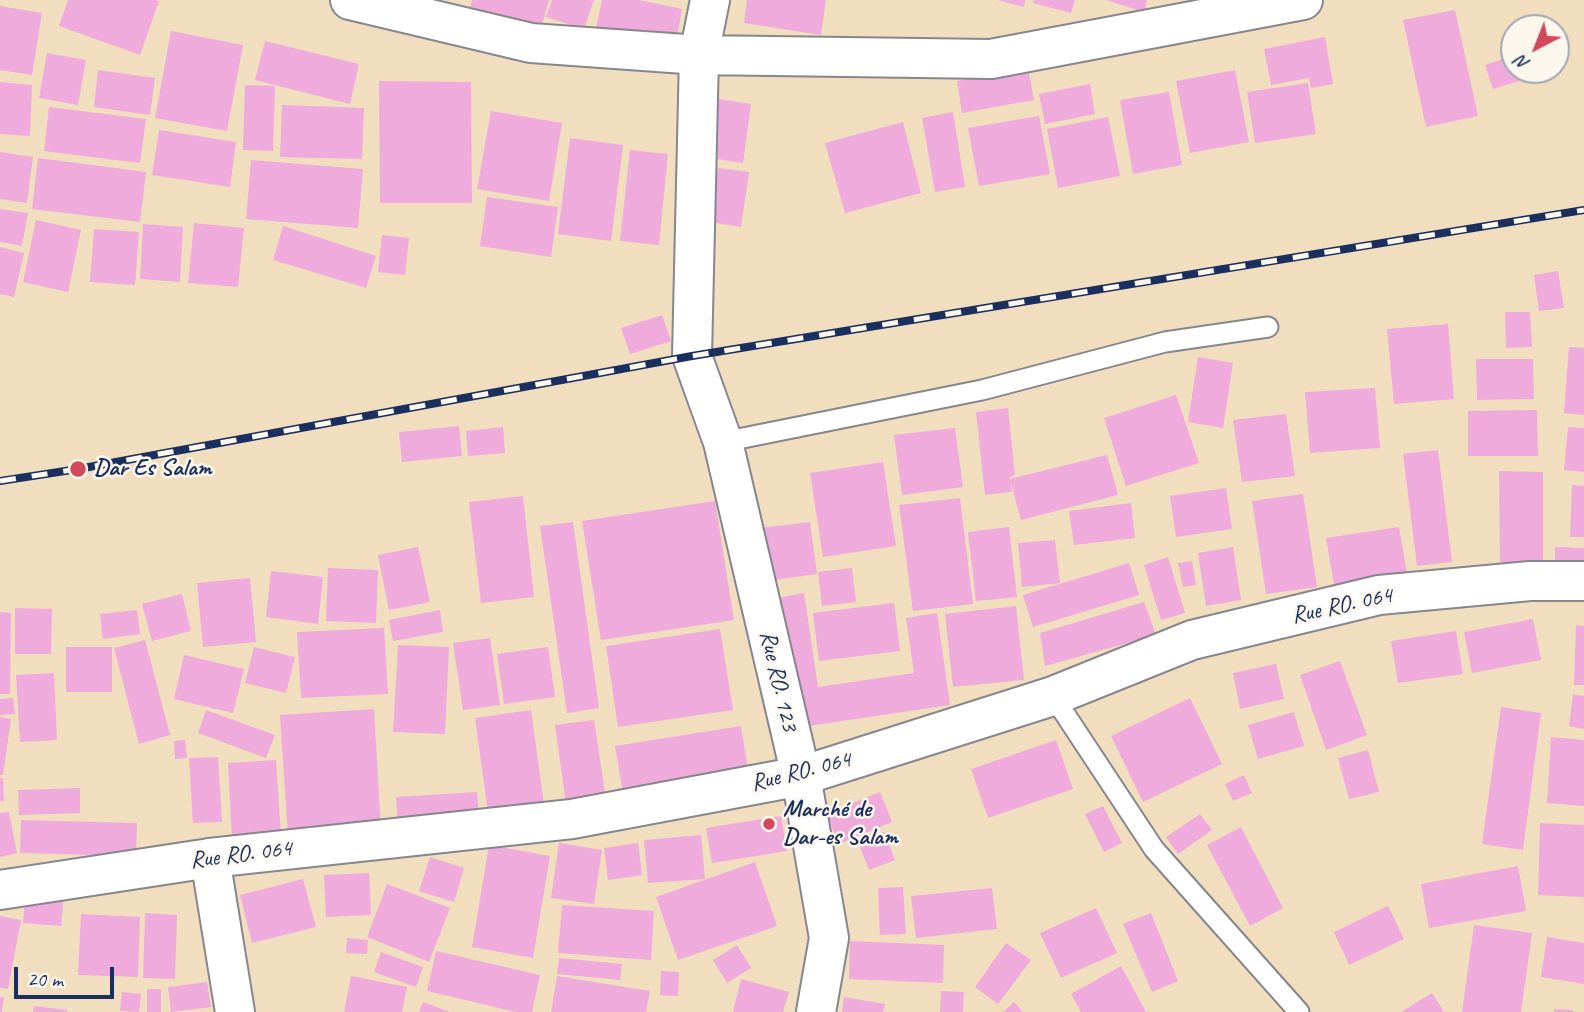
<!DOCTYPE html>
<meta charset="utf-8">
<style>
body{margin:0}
#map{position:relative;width:1584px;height:1012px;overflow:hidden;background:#f1debf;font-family:Caveat,sans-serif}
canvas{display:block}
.north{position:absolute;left:1500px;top:14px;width:70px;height:70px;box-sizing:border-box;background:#fbf7ec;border:2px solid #a1a7b3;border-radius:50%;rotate:222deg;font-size:19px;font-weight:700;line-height:28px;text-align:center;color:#1b2f5e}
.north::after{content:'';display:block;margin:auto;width:24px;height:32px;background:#d1495b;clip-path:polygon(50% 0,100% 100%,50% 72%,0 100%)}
.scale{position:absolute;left:14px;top:967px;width:100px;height:32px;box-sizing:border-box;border:4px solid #1b2f5e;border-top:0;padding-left:9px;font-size:21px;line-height:24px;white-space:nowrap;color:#1b2f5e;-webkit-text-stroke:5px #fbf7ec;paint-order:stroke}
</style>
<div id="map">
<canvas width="1584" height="1012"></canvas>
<div class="north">N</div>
<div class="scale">20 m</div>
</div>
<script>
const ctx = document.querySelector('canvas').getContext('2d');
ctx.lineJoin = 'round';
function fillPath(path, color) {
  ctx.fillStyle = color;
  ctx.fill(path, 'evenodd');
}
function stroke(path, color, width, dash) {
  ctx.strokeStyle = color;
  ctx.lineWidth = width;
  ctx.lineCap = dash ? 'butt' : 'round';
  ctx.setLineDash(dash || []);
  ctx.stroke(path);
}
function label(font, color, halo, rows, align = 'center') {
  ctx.font = font + ' Caveat,sans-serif';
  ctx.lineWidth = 5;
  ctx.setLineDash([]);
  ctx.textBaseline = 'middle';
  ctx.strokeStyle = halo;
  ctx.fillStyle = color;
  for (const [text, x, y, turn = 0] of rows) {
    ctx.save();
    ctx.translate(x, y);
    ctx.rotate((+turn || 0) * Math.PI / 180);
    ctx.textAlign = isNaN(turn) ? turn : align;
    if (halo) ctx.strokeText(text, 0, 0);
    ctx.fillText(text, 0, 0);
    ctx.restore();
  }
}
fillPath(new Path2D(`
 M68,0h87l4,1 -19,54 -81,-29z
 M472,0h77l-8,28 -71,-20z
 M552,0h42l-10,29 -38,-12z
 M602,0h37l43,9 -7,39 -80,-15z
 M747,0h79l-5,35 -77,-12z
 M997,0h28l-1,7z
 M1034,0h41l-4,13 -38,-10z
 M1106,0h41l-3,12z
 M0,6l42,7 -10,62 -32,-5z
 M1455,10l23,106 -52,11 -23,-107z
 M171,31l72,14 -16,86 -72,-13z
 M1325,37l8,47 -22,4 -2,-10 -38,7 -7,-36z
 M265,41l94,23 -9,40 -95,-24z
 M47,53l39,7 -8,45 -39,-7z
 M1514,55v15l39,1 -60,18 -8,-24z
 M1028,68l6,32 -72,13 -5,-32z
 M98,70l57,8 -5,37 -56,-8z
 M1235,70l14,72 -59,11 -14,-72z
 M379,81l92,1 1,121h-92z
 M0,82l32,3 -2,51 -30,-2z
 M1308,83l8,51 -61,9 -8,-51z
 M1090,84l5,30 -50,10 -6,-30z
 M245,85l30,1 -2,65 -30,-1z
 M1169,92l13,73 -49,9 -13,-74z
 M719,99l32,5 -8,59 -33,-5z
 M282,105l82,3 -2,51 -82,-2z
 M49,107l97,12 -6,44 -96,-12z
 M491,111l71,12 -13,78 -72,-12z
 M953,112l12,75 -30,5 -13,-74z
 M1039,116l11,58 -71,12 -11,-58z
 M1108,117l12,59 -62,12 -11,-59z
 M903,122l18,71 -76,20 -20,-70z
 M159,130l77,12 -6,45 -78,-12z
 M570,138l53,7 -12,96 -53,-7z
 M630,150l38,4 -9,91 -39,-4z
 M0,152l33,5 -6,46 -27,-4z
 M38,158l108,14 -6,50 -108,-13z
 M251,160l112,9 -5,59 -112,-9z
 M718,168l31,4 -8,55 -31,-5z
 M487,197l71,10 -7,50 -71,-11z
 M0,209l28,4 -6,33 -22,-4z
 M36,220l45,10 -13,62 -45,-10z
 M194,223l50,5 -6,59 -50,-4z
 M143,224l40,3 -3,55 -40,-3z
 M283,226l93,30 -10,32 -93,-28z
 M94,229l45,3 -4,53 -45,-3z
 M382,235l27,3 -4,37 -27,-3z
 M0,247l24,6 -10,44 -14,-3z
 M1558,271l6,37 -25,3 -5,-36z
 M1505,312h25l2,35 -26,1z
 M662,315l9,26 -41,13 -9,-26z
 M1448,324l6,75 -60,5 -7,-75z
 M1569,347l15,1v67l-20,-2z
 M1198,357l35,6 -10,65 -35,-6z
 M1476,359h57l1,40 -57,1z
 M1375,388l5,60 -70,5 -5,-61z
 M1176,395l23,68 -73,23 -22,-68z
 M1008,408l7,67 -5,2 2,15 -27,3 -9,-83z
 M1537,410l1,46h-70v-45z
 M1286,414l9,62 -53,6 -9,-62z
 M459,426l3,30 -60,6 -3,-30z
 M503,427l2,26 -37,3 -2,-25z
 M1568,427l16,1v44l-20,-2z
 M955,428l8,59 -61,8 -8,-60z
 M1438,450l14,112 -35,4 -14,-112z
 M1107,455l11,40 -97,25 -11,-41z
 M883,462l13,84 -73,11 -13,-84z
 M1499,471l44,1v90h-43z
 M1572,485l12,1v51h-14z
 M1226,488l6,41 -56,8 -6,-41z
 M1303,494l14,93 -51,7 -14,-93z
 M523,496l11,101 -53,6 -12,-101z
 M960,498l13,106 -60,7 -14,-106z
 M715,501l19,119 -133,20 -19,-119z
 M1131,503l4,35 -61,7 -5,-34z
 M573,522l26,186 -32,5 -27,-187z
 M810,522l7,52 -50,7 -7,-53z
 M1009,527l8,70 -41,4 -8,-69z
 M1399,527l9,52 -73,11 -9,-52z
 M1055,540l5,43 -38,4 -4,-44z
 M418,547l12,55 -41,8 -11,-55z
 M1233,547l8,53 -35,6 -8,-53z
 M1555,547l29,1v24h-29z
 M1168,557l17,56 -24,7 -17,-55z
 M1192,561l4,24 -13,2 -5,-24z
 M1129,563l10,32 -106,32 -10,-32z
 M328,568l50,2 -2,53 -50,-2z
 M852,568l4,34 -34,4 -4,-34z
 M271,571l52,6 -5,47 -52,-7z
 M250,578l6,64 -53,5 -6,-64z
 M804,593l14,94 96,-14 -8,-55 31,-5 13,92 -155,23 -18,-130z
 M182,594l9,37 -39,10 -10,-37z
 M1144,602l12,33 -111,31 -5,-33z
 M894,603l6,48 -81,10 -6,-48z
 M1016,606l8,74 -71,7 -8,-73z
 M15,608l37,1 -1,45h-36z
 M137,610l3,24 -37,5 -3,-25z
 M440,610l3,22 -50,9 -4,-21z
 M0,612l11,1 -1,81h-10z
 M1533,619l8,41 -69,13 -8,-41z
 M1576,625l8,1v59h-10z
 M384,628l4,66 -87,4 -4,-66z
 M720,629l13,81 -115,17 -12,-81z
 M1456,631l7,43 -65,9 -7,-42z
 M490,638l10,67 -37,5 -10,-67z
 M145,640l25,95 -31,9 -25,-96z
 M398,645l51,2 -4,87 -52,-2z
 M66,647h46v45h-46z
 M254,647l41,10 -9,36 -41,-10z
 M548,647l7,50 -51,7 -7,-50z
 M184,655l60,14 -11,44 -59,-14z
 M1340,661l27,74 -41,15 -26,-75z
 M1276,664l8,35 -44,10 -7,-36z
 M54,673l3,67 -37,2 -4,-67z
 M1573,694l11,2v33l-15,-3z
 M13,698l2,16 -15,1v-16z
 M1190,698l32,66 -79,38 -32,-66z
 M1501,707l40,6 -18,137 -41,-6z
 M374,709l7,122 -93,5 -8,-121z
 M206,710l69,25 -9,23 -68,-25z
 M531,710l14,102 -56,7 -14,-101z
 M1294,712l10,34 -46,13 -10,-34z
 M0,717l11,2 -8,56h-3z
 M594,720l12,79 -40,5 -11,-79z
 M741,726l7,44 -126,18 -7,-42z
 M1551,737l33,3v66l-37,-3z
 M185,740l2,18 -12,1 -1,-18z
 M1056,740l17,49 -85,29 -17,-49z
 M1368,750l11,42 -30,7 -11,-41z
 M218,757l4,65 -29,1 -4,-65z
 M276,760l5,75 -49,3 -4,-75z
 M1244,775l8,18 -19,8 -8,-17z
 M0,778h3l1,23h-4z
 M80,788v25l-61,2 -1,-25z
 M477,792l3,31 -82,7 -2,-33z
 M880,792l12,30 -53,22 -13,-30z
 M1103,806l19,37 -18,9 -19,-38z
 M9,812l8,41 -17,4v-44z
 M1200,814l12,16 -34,24 -12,-17z
 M781,816l6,35 -75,12 -6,-35z
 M21,820l116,3 -1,33 -116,-3z
 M1540,823l44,2v72l-46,-2z
 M1241,827l42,81 -33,18 -43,-81z
 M884,832l11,28 -26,10 -11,-28z
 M701,835l4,44 -57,4 -4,-43z
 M559,843l43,7 -8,54 -43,-6z
 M638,843l4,32 -34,5 -4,-32z
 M489,845l61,11 -17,102 -61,-11z
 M430,857l34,11 -10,34 -35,-11z
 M755,862l22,64 -99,34 -22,-63z
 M1518,866l8,45 -97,17 -8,-44z
 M369,873l2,42 -45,2 -2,-42z
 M303,879l13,48 -64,16 -12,-48z
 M387,884l63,24 -21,54 -62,-25z
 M903,887l3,47 -26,1 -2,-47z
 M992,888l5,41 -81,9 -5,-42z
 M26,889l38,4 -3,33 -38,-3z
 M562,905l92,6 -3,49 -93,-7z
 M1388,906l16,33 -55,26 -15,-33z
 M1096,908l21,45 -56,25 -21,-45z
 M145,913l32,2 -2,64 -32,-1z
 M1151,913l27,68 -26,11 -29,-68z
 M81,914l59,3 -2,60 -60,-2z
 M0,916l21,4 -13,69 -8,-1z
 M1474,925l58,8 -11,79h-59z
 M1547,937l37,6v41l-43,-7z
 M347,938l21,2 -1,14 -21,-1z
 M850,941l94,4 -1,38 -94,-4z
 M1006,943l25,17 -33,44 -23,-17z
 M737,945l14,23 -24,15 -14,-23z
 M436,951l104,24 -8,37h-16l-89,-21z
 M381,952l42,15 -7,20 -42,-15z
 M559,958l63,6 -2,16 -63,-6z
 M1121,966l25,46h-65l-10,-18z
 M661,971l18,1 -1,24 -18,-1z
 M351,976l56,11 -5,25h-58z
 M557,976l93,15 -4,21h-95z
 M741,979l48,13 -6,20h-50z
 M207,982l4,25 -40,5 -3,-25z
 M147,989h14v23h-14z
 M941,991l23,1 -1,20h-23z
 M122,992l19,2 -2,18 -19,-1z
 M1432,993l12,19h-43z
 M0,997h4l-2,15h-2z
 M844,997l41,7 -2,8h-41z
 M423,1002l27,10h-31z
 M1014,1002l9,10h-20z
 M34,1006l33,4v2h-34z
 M1554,1009l19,1v2h-19z`), '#eeabdc');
const service = new Path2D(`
 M723,442l259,-52 183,-48 103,-15
 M1053,696l101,153 145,163`);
const minor = new Path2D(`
 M350,0l181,43 168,12 292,4 312,-59
 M710,0l-11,55 -7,301 31,86 78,334
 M210,858l25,154`);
const tertiary = new Path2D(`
 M801,776l28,162 -13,74
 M0,890l210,-32 362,-39 229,-43 252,-80 139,-56 187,-45 151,-14h54`);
stroke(service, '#86868e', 23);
stroke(minor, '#86868e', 42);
stroke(tertiary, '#86868e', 42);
stroke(service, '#fff', 19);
stroke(minor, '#fff', 38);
stroke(tertiary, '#fff', 38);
const rail = new Path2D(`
 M0,481l78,-12 614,-113 892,-146`);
stroke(rail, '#1b2f5e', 8);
stroke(rail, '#fbf7ec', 5, [16]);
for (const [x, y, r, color] of [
 [78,469,9,"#d1495b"],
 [769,824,7,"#d1495b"]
]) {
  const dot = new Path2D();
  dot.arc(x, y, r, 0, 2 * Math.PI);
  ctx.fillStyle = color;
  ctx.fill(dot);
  stroke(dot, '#fbf7ec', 2.5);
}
label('bold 24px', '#1b2f5e', '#fbf7ec', [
 ["Dar Es Salam",94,469],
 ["Marché de",783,810],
 ["Dar-es Salam",783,838]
], 'left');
label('24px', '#1b2f5e', '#fbf7ec', [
 ["Rue RO. 064",1342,606,-12],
 ["Rue RO. 123",778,681,77],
 ["Rue RO. 064",801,772,-14],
 ["Rue RO. 064",241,855,-7]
]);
</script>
